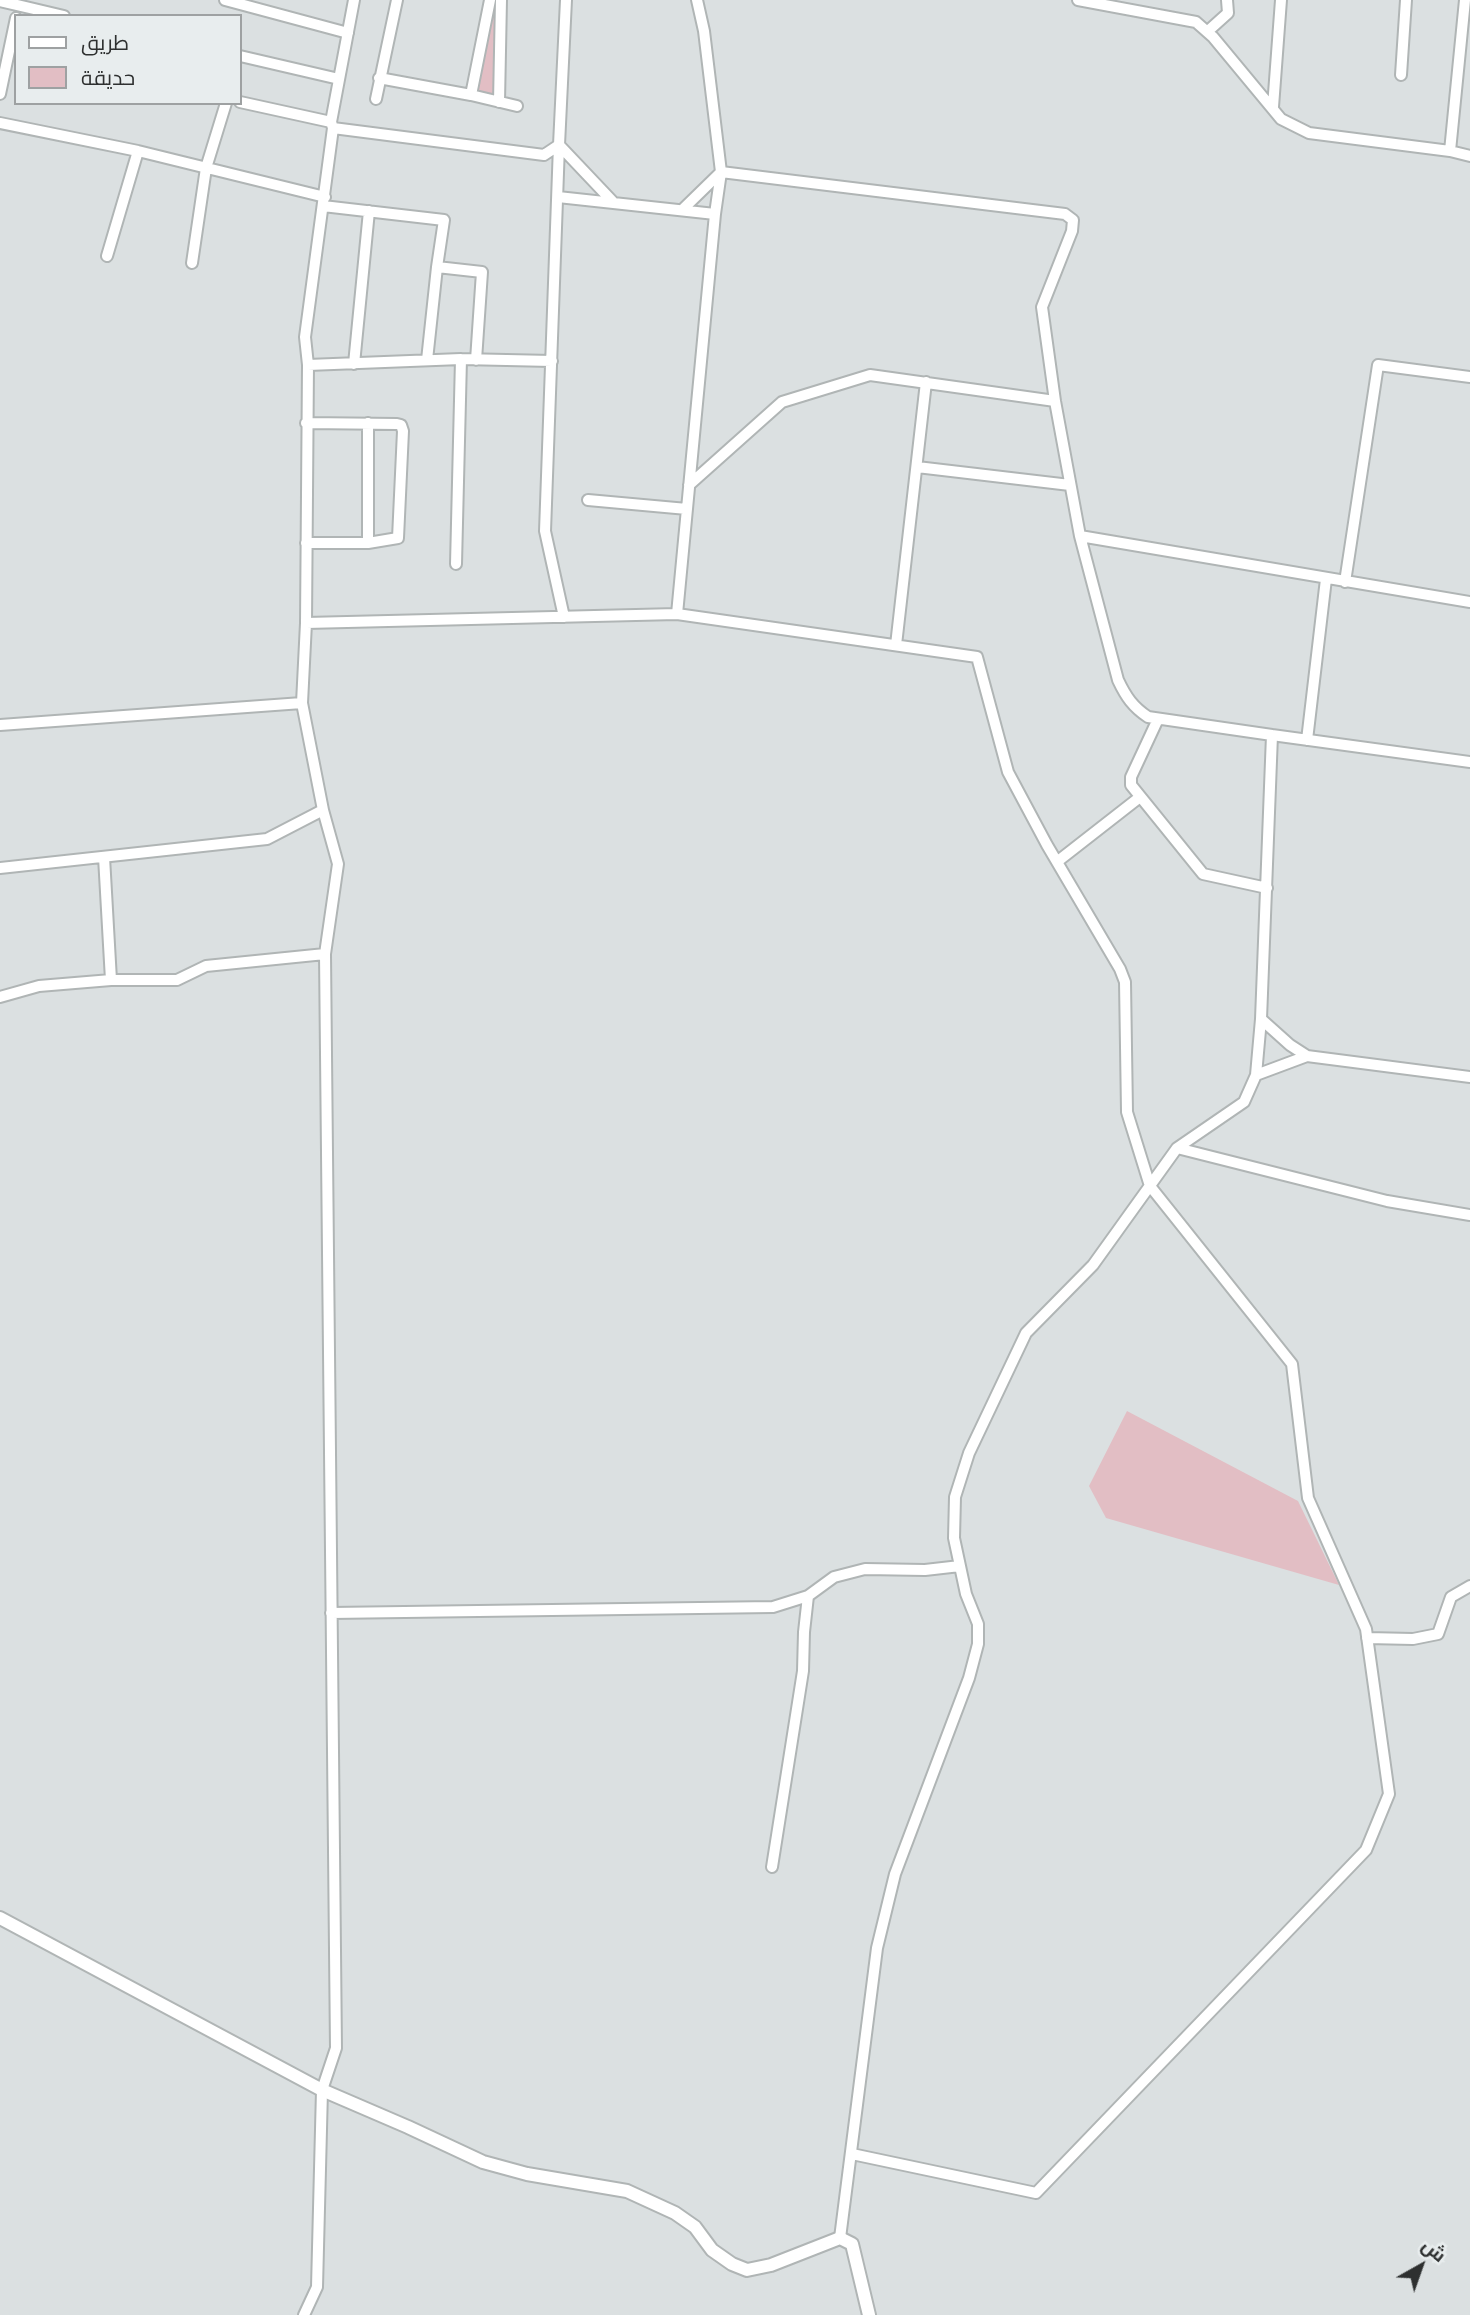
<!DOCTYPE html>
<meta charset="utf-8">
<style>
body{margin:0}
#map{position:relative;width:1470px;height:2315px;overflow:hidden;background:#dbe0e1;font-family:"Public Sans",Cairo,sans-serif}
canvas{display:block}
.legend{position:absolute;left:14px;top:14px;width:228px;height:91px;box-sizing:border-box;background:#e8edee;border:2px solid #9ea1a2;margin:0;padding:9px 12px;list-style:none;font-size:21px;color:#2e3030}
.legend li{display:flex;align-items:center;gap:14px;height:35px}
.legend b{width:35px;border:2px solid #9ea1a2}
.north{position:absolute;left:1386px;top:2231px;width:70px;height:70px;-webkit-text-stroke:5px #e8edee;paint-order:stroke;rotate:40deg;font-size:19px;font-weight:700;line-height:28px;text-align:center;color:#2e3030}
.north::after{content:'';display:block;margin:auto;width:24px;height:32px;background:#2e3030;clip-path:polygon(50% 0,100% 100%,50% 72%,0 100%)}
</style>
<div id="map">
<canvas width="1470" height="2315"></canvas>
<ul class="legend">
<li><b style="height:9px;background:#fff"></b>طريق</li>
<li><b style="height:19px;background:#e2bec4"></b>حديقة</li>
</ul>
<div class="north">ش</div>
</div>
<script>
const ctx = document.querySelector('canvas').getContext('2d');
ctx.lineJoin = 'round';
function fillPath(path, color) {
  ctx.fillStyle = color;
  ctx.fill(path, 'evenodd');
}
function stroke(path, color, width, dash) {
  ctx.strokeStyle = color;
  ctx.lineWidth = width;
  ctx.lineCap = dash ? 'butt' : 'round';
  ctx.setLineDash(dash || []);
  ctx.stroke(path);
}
fillPath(new Path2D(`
 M496,0l4,97 -24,-6z
 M1127,1411l171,90 41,84 -233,-67 -17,-32z`), '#e2bec4');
const minor = new Path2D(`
 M225,0l123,33
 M354,0l-23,122 2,6 -28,209 3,28 -2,258 371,-9 300,43 31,115 39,73 73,124 5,13 2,130 23,74 142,178 16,134 58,131 23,165 -23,56 -330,343 -184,-39
 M1078,0l118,22 17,15 68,82 28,14 141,18 20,5
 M0,1l64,15
 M1208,31l20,-18 -1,-13
 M240,56l99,23
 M1401,75l5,-75
 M379,78l92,17 46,11
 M0,94l16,-76
 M471,95l19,-95
 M376,99l21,-99
 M240,102l91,20
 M499,102l2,-102
 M1273,107l8,-107
 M0,123l138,28 187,46
 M333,128l211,27 15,-10 7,-145
 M559,145l-14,386 19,86
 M559,145l55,58
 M1450,151l15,-151
 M558,197l157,17
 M323,206l121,14 -7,47 -10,93
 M682,210l39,-38 344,42 8,6 -1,11 -30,76 13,94 25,135 38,144c8,17 15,27 30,37l124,18 -11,284 29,26 17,11 163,21
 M107,256l31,-105
 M192,263l14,-95 20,-65
 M437,267l45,5 -6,88
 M354,364l15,-153
 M308,365l153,-6 91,2
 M306,423l91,1 4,1 2,6 -5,107 -30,5h-62
 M917,467l153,18
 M689,485l93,-83 88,-27 185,26
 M588,500l99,9
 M1080,536l390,66
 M368,543v-120
 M456,564l5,-205
 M1345,582l33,-217 92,12
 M677,614l38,-400 6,-42 -17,-141 -7,-31
 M896,645l30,-263
 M1158,719l-27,58v8l72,89 64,14
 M0,725l302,-22 4,-80
 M1272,735l198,27
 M1307,740l19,-161
 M104,857l7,123
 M1058,861l82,-64
 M0,868l267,-29 56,-29 -21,-107
 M0,997l39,-11 72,-6h66l29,-14 119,-12
 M1256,1075l51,-19
 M1177,1148l210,53 83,14
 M331,1613l442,-6 35,-11 26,-19 31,-8 60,1 35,-4
 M1367,1638l46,1 25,-5 13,-37 19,-11
 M772,1867l31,-196 1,-39 4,-36
 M840,2238l37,-290 18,-74 74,-196 9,-34v-20l-12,-30 -12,-56 1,-41 14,-44 57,-120 67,-68 84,-117 67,-46 12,-27 5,-56
 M304,2315l13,-28 5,-197 14,-42 -11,-1094 13,-90 -15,-54`);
const tertiary = new Path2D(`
 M0,1918l322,172 86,37 75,35 44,12 100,17 48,22 20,14 17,23 20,14 15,6 24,-5 69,-27 12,6 17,71`);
stroke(minor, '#b0b5b5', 14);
stroke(tertiary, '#b0b5b5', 16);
stroke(minor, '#fff', 10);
stroke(tertiary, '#fff', 12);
</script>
